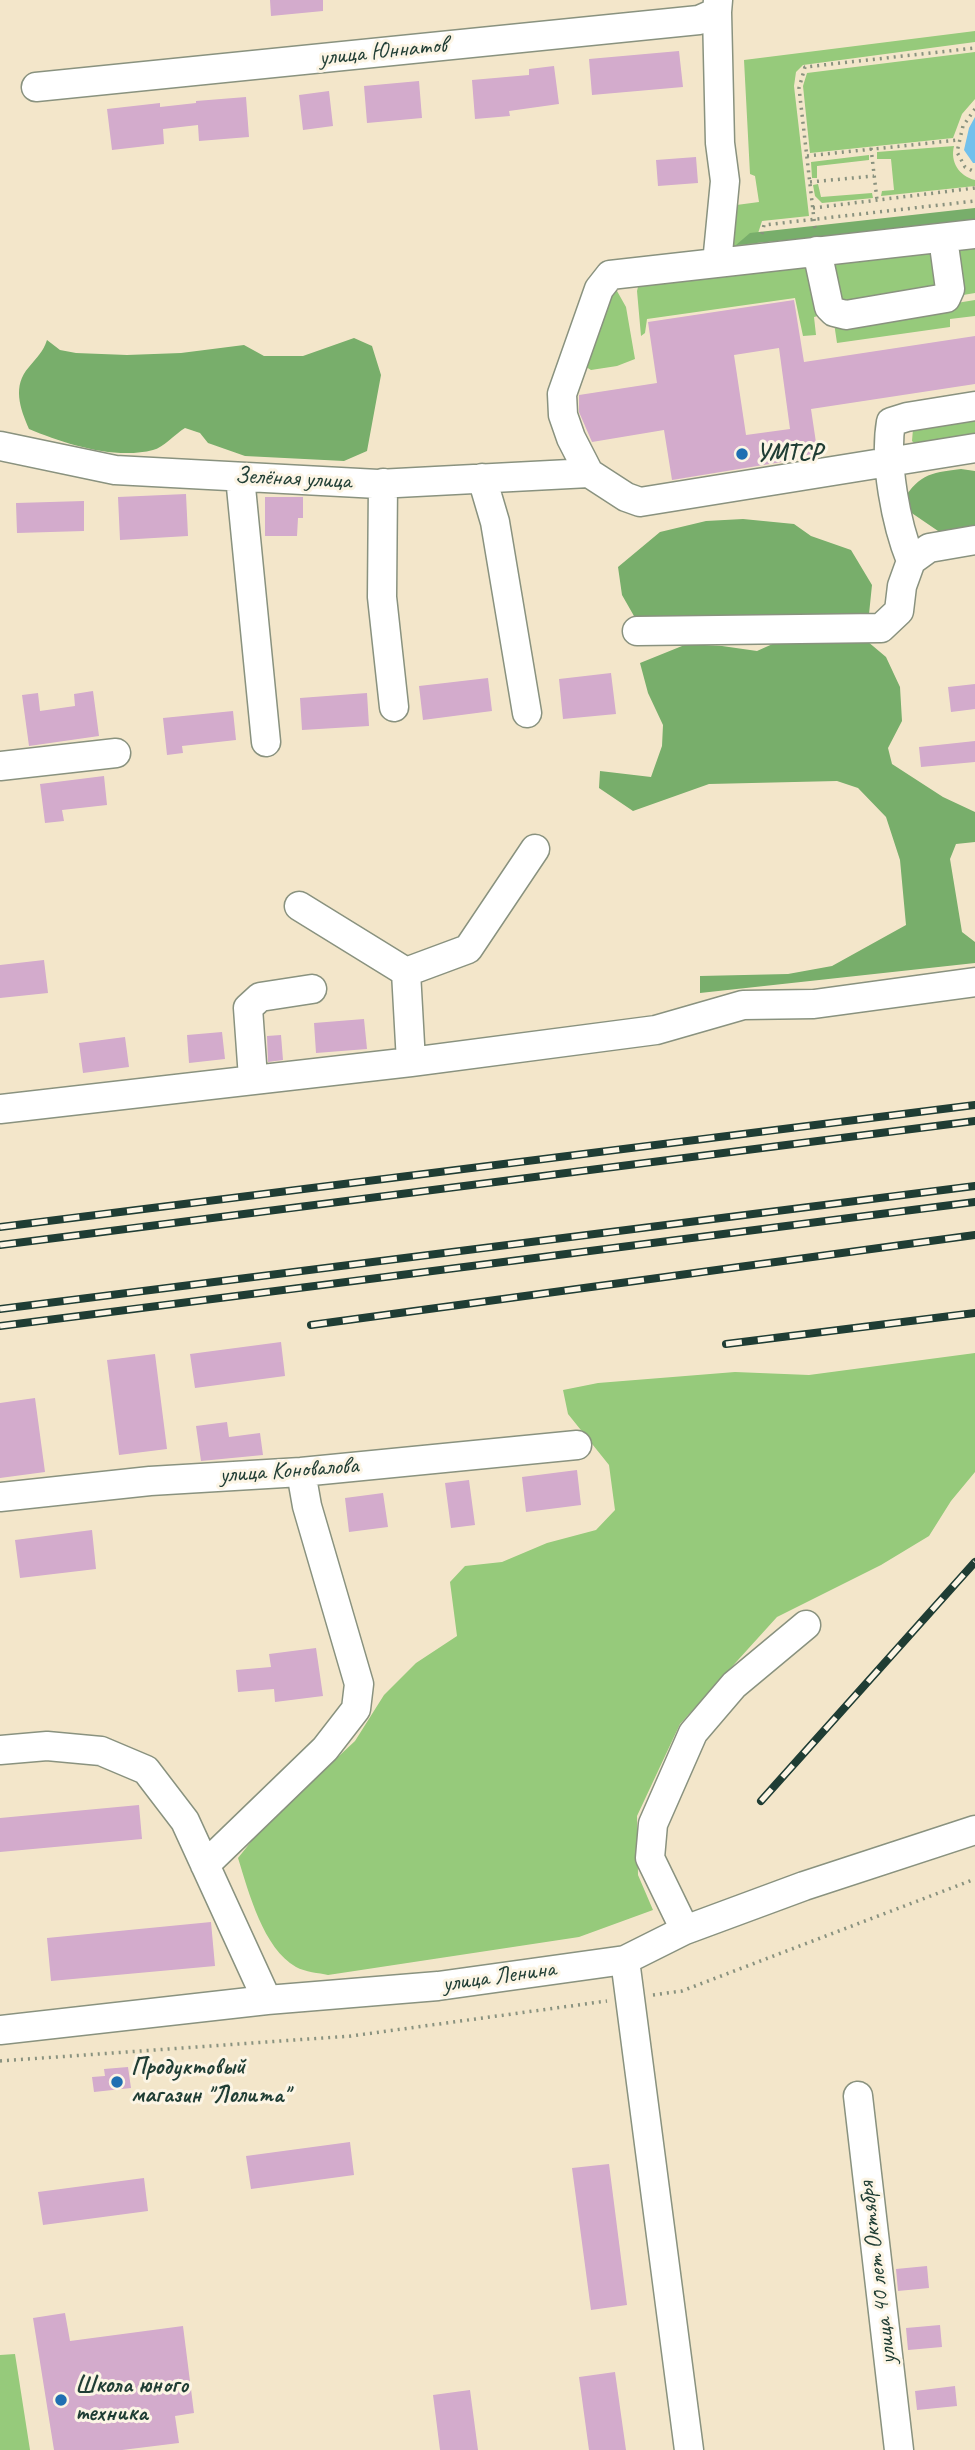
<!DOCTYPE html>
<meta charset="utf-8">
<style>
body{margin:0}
canvas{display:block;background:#f3e6ca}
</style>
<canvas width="975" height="2450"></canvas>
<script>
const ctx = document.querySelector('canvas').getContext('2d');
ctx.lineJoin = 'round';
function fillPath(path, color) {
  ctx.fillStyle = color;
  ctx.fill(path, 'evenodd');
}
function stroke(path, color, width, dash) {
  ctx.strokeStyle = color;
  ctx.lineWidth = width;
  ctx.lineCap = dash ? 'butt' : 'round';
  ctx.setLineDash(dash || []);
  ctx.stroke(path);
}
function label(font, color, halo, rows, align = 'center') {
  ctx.font = font + ' Caveat,sans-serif';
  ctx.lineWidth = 6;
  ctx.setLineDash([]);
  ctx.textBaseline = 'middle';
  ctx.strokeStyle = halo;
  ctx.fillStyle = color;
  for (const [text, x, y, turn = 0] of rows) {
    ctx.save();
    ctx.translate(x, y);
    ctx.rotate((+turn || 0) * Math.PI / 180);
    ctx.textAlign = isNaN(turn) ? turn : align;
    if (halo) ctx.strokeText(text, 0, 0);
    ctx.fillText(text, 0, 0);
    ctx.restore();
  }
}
fillPath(new Path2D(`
 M975,31v11l-172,23 -7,7 -2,14 15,130 -47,5 -10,31 -23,1v-47l30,-4 -4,-26 -5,-2 -6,-114z
 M975,52v47l-13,15 -9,24 -143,15 -7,-67 4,-13z
 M954,146c-4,16 5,30 21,34v6l-94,10 1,-5 12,-1 -3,-31h-14v-7z
 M869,155v5l-52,6v12h-5l-1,-16z
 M818,184l3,13 51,-4 1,5 -51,5 -7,-7 -2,-11z
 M975,242v51l-18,3 -6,-48z
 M929,247l14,39 -102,24 -12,-47z
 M811,261l11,54 -8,2 2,18 -13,1 -8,-38 -148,21 -2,14 -4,3 -4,-45 2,-8z
 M617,291l9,16 9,52 -18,7 -26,4 -8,-5 28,-73z
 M975,300v16l-25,3v8l-113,16 -3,-20z
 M975,416v26l-59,3 -4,-4 1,-12z
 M975,1353v119l-24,29 -22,35 -48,29 -104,52 -97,107 -43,92 1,59 15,35 -74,27 -251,38c-9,-2 -23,-3 -32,-8 -33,-19 -47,-74 -58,-109l24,-30 93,-87 29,-46 32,-32 41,-27 -7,-54 15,-16 37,-4 45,-19 49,-13 19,-20 -6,-45 -41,-51 -5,-24 35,-7 137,-11 74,3z
 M15,2354l15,96h-30v-95z`), '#96ca7b');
fillPath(new Path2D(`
 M975,208v14l-239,23 14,-12z
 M354,338l18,8 9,29 -14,76 -23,10 -99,-5 -37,-13 -8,-10 -15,-5c-10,6 -22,20 -32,22 -38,10 -88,-6 -124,-21 -9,-21 -17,-43 0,-62 8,-10 14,-15 18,-27l13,10 16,3 51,2 54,-2 63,-8 20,11h39z
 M961,469l14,2v57l-34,5 -41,-28c18,-30 28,-32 61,-36z
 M743,519l51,5 17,12 40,14 21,35 -3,29 -211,7 -24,-5 -12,-21 -4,-28 42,-35 46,-11z
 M786,638l81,3 19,16 14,30 2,34 -14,27 4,16 51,33 32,15v30l-19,2 -6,15 12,73 13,10v21l-275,30v-17l88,-2 44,-8 74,-41 -6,-65 -14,-43 -28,-29 -21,-7 -128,3 -76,27 -34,-23 1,-17 51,6 11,-31 1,-21 -15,-32 -8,-30 47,-19 35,2 35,5z`), '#78ae6b');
fillPath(new Path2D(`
 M975,117v46h-2l-9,-13 5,-22z`), '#71c0ec');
fillPath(new Path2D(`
 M270,0h53v11l-52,5z
 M679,51l4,36 -91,8 -3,-36z
 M554,66l5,38 -50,7 1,5 -35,3 -3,-39 57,-5v-6z
 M419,81l3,37 -55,5 -3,-37z
 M329,91l4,35 -30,4 -4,-35z
 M246,97l3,40 -50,4 -1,-16 -35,4 1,15 -52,6 -5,-41 53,-6v4l36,-4v-2z
 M696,157l2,26 -40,3 -2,-26z
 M794,300l10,62 171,-26v48l-164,25 7,47 -146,24 -8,-50 -72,12 -13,-30v-17l78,-12 -9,-61zM779,348l11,81 -44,6 -12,-80z
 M186,494l2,42 -68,4 -2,-43z
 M265,497h38v21h-5l-1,18h-32z
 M84,501v30l-67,2 -1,-30z
 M611,673l5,41 -53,5 -4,-40z
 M488,678l4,33 -69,9 -4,-34z
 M975,684v25l-24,3 -3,-25z
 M93,691l6,45 -70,10 -7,-51 16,-2 2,18 35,-5 -1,-12z
 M367,693l2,33 -67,4 -2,-32z
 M233,711l3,29 -54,6 1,7 -16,2 -4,-37z
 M975,741v21l-54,5 -2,-20z
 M104,776l3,29 -45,5 2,11 -19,2 -5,-39z
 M44,960l4,33 -48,5v-33z
 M364,1019l3,30 -51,4 -2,-30z
 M222,1032l3,27 -36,4 -2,-28z
 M281,1035l2,25 -15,2 -1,-26z
 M125,1037l4,30 -46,6 -4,-30z
 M281,1342l4,34 -90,12 -5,-34z
 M155,1354l12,95 -48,6 -12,-95z
 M35,1398l10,74 -45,6v-75z
 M227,1422l2,15 31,-4 3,22 -62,6 -5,-35z
 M577,1470l4,35 -55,7 -4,-35z
 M469,1480l6,45 -24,3 -6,-45z
 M383,1493l5,34 -39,5 -4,-34z
 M92,1530l4,39 -76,9 -5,-38z
 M316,1648l7,48 -48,6 -1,-13 -36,3 -2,-22 35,-3 -2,-13z
 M139,1805l3,34 -142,13v-34z
 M211,1922l4,44 -164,15 -4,-43z
 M128,2067l3,21 -37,4 -2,-15 13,-1 -1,-7z
 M350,2142l4,33 -103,14 -5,-33z
 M609,2164l18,141 -36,5 -19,-142z
 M144,2178l4,33 -105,14 -5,-33z
 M927,2266l2,22 -31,3 -2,-22z
 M65,2313l5,28 113,-15 11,87 -19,3 4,27 -57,7h-68l-21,-132z
 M940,2325l2,22 -34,3 -2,-22z
 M615,2372l11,78h-37l-10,-73z
 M955,2386l2,20 -40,4 -2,-19z
 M470,2390l8,60h-38l-7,-55z`), '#d3abcc');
const minor = new Path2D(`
 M717,12l3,131 5,38 -8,82
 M36,87l663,-67 18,-8 1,-12
 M975,234l-365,41 -11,14 -37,105 1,21 8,23 18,35 37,24 14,5 335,-54
 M817,251l12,56 5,5 12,3 100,-17 4,-9 -7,-51
 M0,446l115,24 263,14 211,-11
 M240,477l26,265
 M482,478l13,44 32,191
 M383,483l-1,114 12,110
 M911,561c-15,-37 -27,-99 -20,-139l16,-5 68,-11
 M637,631l244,-3 18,-17 3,-25 9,-25 18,-13 46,-8
 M0,766l116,-13
 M299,906l107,66 62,-23 67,-100
 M406,972l5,90
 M253,1078l-5,-70 12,-11 52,-8
 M0,1109l411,-47 245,-32 87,-25 71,-1 161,-22
 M0,1497l150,-16 151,-9 276,-27
 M0,1750l47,-4 54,5 45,19 39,51 82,179
 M205,1865l120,-116 31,-40 3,-25 -52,-178 -6,-34
 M685,1930l-35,-72 3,-34 40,-91 41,-48 72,-60
 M625,1960l64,490
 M0,2030l267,-30 171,-14 187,-26 60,-30 119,-44 171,-56
 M858,2096l41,354`);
stroke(minor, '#89927f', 31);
stroke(new Path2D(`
 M975,109l-12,17 -6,26 8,15 10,5
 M871,148l6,52
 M807,156l151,-16
 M810,182l64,-6
 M813,208l162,-20
 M815,228l-16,-140 6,-21 170,-19
 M762,234l2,-9 211,-24
 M653,1995l29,-4 293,-112
 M0,2061l351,-25 256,-35`), '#89927f', 3.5, [2, 5]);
stroke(minor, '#fff', 28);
const rail = new Path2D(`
 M0,1227l975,-122
 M0,1245l975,-124
 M0,1309l975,-123
 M311,1325l664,-90
 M0,1326l975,-124
 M726,1344l249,-31
 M761,1801l214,-239`);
stroke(rail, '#1f3d34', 8);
stroke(rail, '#fcf5e5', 5, [16]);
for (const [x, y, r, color] of [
 [742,454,7,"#1f6fb2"],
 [117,2082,7,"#1f6fb2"],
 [61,2400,7,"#1f6fb2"]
]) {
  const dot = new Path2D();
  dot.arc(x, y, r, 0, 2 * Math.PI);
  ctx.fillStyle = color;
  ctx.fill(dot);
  stroke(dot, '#fcf5e5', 2.5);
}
label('24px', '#1f3d34', '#fcf5e5', [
 ["улица Юннатов",383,52,-6],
 ["Зелёная улица",293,479,3],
 ["улица Коновалова",289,1471,-4],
 ["улица Ленина",499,1977,-8],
 ["улица 40 лет Октября",878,2273,-97]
]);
label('bold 24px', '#1f3d34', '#fcf5e5', [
 ["УМТСР",756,454],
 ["Продуктовый",131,2068],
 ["магазин \"Лолита\"",131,2096],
 ["Школа юного",75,2386],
 ["техника",75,2414]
], 'left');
</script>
